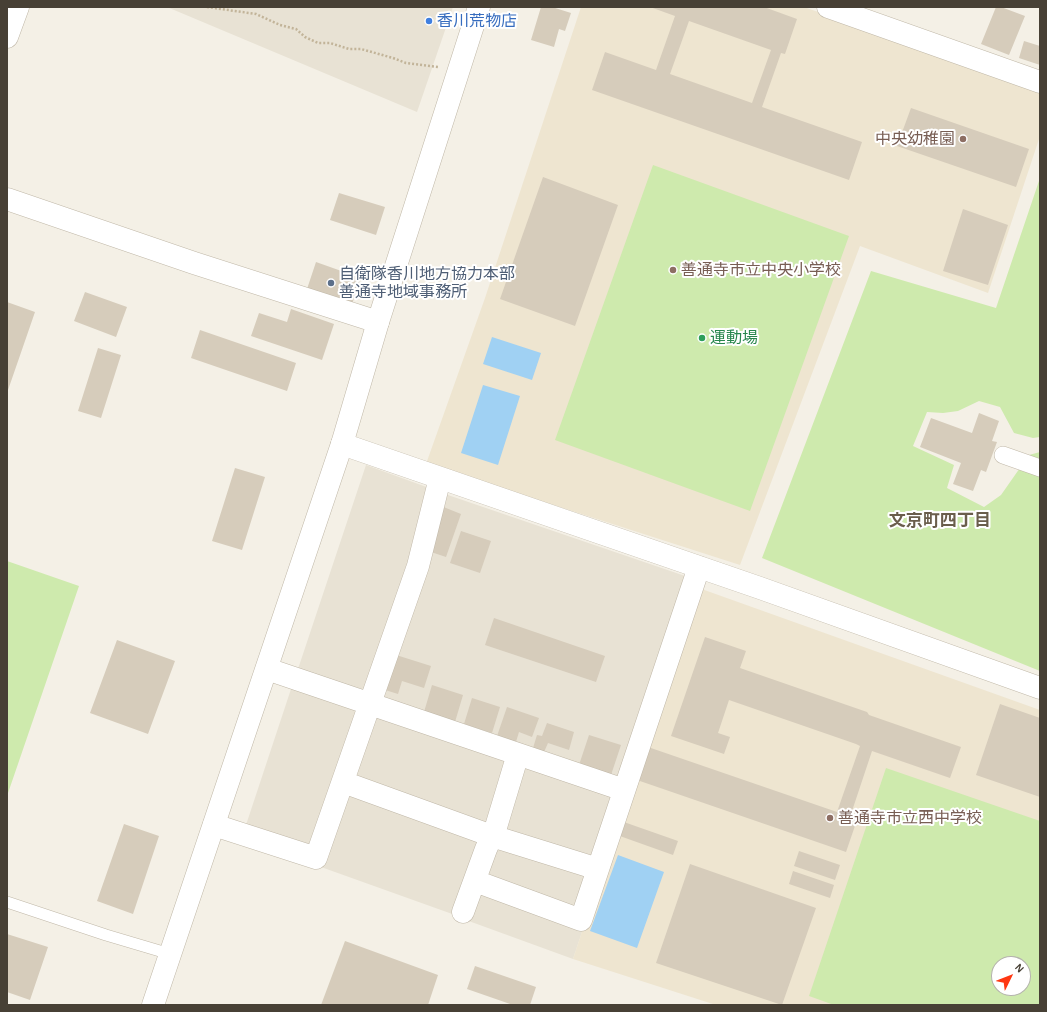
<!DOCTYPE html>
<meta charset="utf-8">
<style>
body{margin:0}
#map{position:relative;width:1047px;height:1012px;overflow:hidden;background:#f4f0e6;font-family:"Alegreya Sans",sans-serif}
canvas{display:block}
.frame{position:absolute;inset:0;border:8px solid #474035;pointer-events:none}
.north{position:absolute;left:991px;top:956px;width:40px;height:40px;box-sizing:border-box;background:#fff;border:1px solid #b5b3ae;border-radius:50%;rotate:47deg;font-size:11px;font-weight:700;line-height:16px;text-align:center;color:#474035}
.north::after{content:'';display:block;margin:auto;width:14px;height:18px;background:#ff3712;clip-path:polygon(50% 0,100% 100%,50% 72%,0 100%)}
</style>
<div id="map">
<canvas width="1047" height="1012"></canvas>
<div class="frame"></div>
<div class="north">N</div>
</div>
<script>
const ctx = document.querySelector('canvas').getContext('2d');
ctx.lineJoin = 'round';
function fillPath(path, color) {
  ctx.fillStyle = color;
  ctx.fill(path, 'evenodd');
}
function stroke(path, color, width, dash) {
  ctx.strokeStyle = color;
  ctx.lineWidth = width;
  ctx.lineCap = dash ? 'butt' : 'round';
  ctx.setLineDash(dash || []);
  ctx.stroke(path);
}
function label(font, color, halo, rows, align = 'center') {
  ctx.font = font + ' "Alegreya Sans","Noto Sans JP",sans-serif';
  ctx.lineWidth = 4;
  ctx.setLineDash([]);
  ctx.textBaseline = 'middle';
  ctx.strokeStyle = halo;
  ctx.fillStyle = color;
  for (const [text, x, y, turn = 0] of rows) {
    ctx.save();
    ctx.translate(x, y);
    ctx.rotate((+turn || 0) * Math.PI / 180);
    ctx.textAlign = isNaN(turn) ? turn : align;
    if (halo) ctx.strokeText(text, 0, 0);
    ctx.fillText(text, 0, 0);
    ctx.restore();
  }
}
fillPath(new Path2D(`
 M167,7h286l-36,105z
 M366,465l66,24 -21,72 -47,133 -67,-22z
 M445,494l243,83 -66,196 -6,6 -227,-76 -8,-8z
 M292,686l65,21 3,11 -44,125 -11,7 -60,-22z
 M379,715l125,42 5,6 -18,54 -10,7 -127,-48 19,-56z
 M528,766l85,30 -20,60 -8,2 -77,-26 -6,-7 20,-56z
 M356,793l117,42 6,12 -24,68 -134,-48 28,-70z
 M500,845l84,28 2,4 -11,31 -91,-34z
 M478,888l106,38 -11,33 -107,-39z`), '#e8e2d4');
fillPath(new Path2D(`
 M581,7h223l236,84v45l-52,157 -128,-47 -120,319 -314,-101 59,-166z
 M696,587l344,123v295h-324l-143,-46zM999,964h24v24h-24z`), '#eee5d0');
fillPath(new Path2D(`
 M653,165l196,71 -99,275 -195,-71z
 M1040,178v259l-7,1 -19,-5 -14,-26 -21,-6 -21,10 -15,2 -16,-1 -14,34 41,19 -7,23 37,19 17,-12 28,-40 11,-3v219l-278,-113 109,-287 125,37z
 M7,561l72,25 -72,210z
 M886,768l154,53v184h-206l-25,-9zM999,964h24v24h-24z`), '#ceeaad');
fillPath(new Path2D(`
 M492,337l49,16 -9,27 -49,-16z
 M483,385l37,11 -22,69 -37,-12z
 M618,855l46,17 -27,76 -47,-17z`), '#a0d1f3');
fillPath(new Path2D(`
 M541,7h11l19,6 -6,18 -6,-2 -5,18 -23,-7z
 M650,7h114l33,12 -12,35 -4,-1 -19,54 100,35 -13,38 -257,-90 13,-38 51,18 19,-54zM689,21l82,29 -19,53 -82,-29z
 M996,7h5l24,9 -16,39 -28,-11z
 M1024,41l16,5v19l-21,-7z
 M911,108l118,41 -13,38 -119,-41z
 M543,177l75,28 -43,121 -75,-27z
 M339,193l46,14 -9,28 -46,-15z
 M963,209l45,16 -20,60 -45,-14z
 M316,262l45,16 -10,29 -45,-15z
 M85,292l42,15 -11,30 -42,-16z
 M7,302l28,10 -28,81z
 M291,309l43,15 -12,36 -71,-24 8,-23 28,9z
 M200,330l96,33 -9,28 -96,-33z
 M98,348l23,7 -20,63 -23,-7z
 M979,413l20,8 -7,20 5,1 -11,30 -5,-2 -8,21 -20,-7 8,-21 -41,-16 11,-29 41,15z
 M235,468l30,9 -23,73 -30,-9z
 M441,506l20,8 -15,43 -21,-7z
 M461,531l30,10 -11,32 -30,-10z
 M494,618l111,38 -9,26 -111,-37z
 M705,637l41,14 -6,17 127,44 2,3 92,32 -11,31 -78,-27 -22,66 7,3 -11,32 -209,-72 11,-33 189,65 23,-66 -4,-2 -127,-44 -11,33 12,4 -6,17 -53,-18z
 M117,640l58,21 -27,73 -58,-21z
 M393,654l38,12 -7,22 -22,-7 -4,13 -16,-5z
 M432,685l31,10 -8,27 -31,-10z
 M472,698l28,9 -8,26 -28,-9z
 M1000,704l40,14v79l-64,-22z
 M507,707l32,11 -7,19 -13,-5 -4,13 -19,-6z
 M547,723l27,9 -5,18 -21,-7 -4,9 -11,-4 4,-13 5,1z
 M589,735l32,10 -10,30 -32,-10z
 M621,821l57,20 -5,14 -56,-20z
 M124,824l35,12 -26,78 -36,-13z
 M799,851l41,14 -5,15 -41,-14z
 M690,864l126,44 -34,97 -126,-42z
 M793,871l41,14 -4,13 -41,-14z
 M7,934l41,13 -18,53 -23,-8z
 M345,941l93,34 -10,30h-107z
 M475,966l61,21 -6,18h-17l-46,-16z`), '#d6ccbb');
const service = new Path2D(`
 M7,902l99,33 64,19`);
const pedestrian = new Path2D(`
 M1003,455l37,13`);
const minor = new Path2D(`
 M828,7l212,75
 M7,37l11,-30
 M7,199l187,64 184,59
 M342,444l418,144 280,100
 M267,669l357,121
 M343,782l149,54 106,33
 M214,825l102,33 102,-292 22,-88
 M475,881l106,39 118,-353
 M463,912l23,-63 10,-22 22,-73`);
const tertiary = new Path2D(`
 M153,1005l189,-561 36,-122 101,-315`);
stroke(service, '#c0b8a8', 12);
stroke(pedestrian, '#c0b8a8', 18);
stroke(minor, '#c0b8a8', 23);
stroke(tertiary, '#c0b8a8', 23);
stroke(new Path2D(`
 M207,7l49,7 24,11 16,4 9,8 13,6h12l19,6h12l32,9 13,5 32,4`), '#c2b499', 2.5, [2, 2]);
stroke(service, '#fff', 11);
stroke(pedestrian, '#fff', 17);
stroke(minor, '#fff', 22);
stroke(tertiary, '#fff', 22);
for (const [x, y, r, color] of [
 [429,21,4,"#3f7fe0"],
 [963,139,4,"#8d6e63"],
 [673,270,4,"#8d6e63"],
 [331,283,4,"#5c6f8a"],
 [702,338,4,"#2e9e5b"],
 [830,818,4,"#8d6e63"]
]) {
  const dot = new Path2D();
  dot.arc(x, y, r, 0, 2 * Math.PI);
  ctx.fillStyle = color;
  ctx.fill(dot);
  stroke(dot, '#fff', 1.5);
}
label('16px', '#366cbe', '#fff', [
 ["香川荒物店",437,21]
], 'left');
label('16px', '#785e54', '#fff', [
 ["中央幼稚園",955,139,"right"],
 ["善通寺市立中央小学校",681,270],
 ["善通寺市立西中学校",838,818]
], 'left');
label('16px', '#4e5e75', '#fff', [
 ["自衛隊香川地方協力本部",339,274],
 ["善通寺地域事務所",339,292]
], 'left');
label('16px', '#27864d', '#fff', [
 ["運動場",710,338]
], 'left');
label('bold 17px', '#6a5e4c', '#fff', [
 ["文京町四丁目",940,521]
]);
</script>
